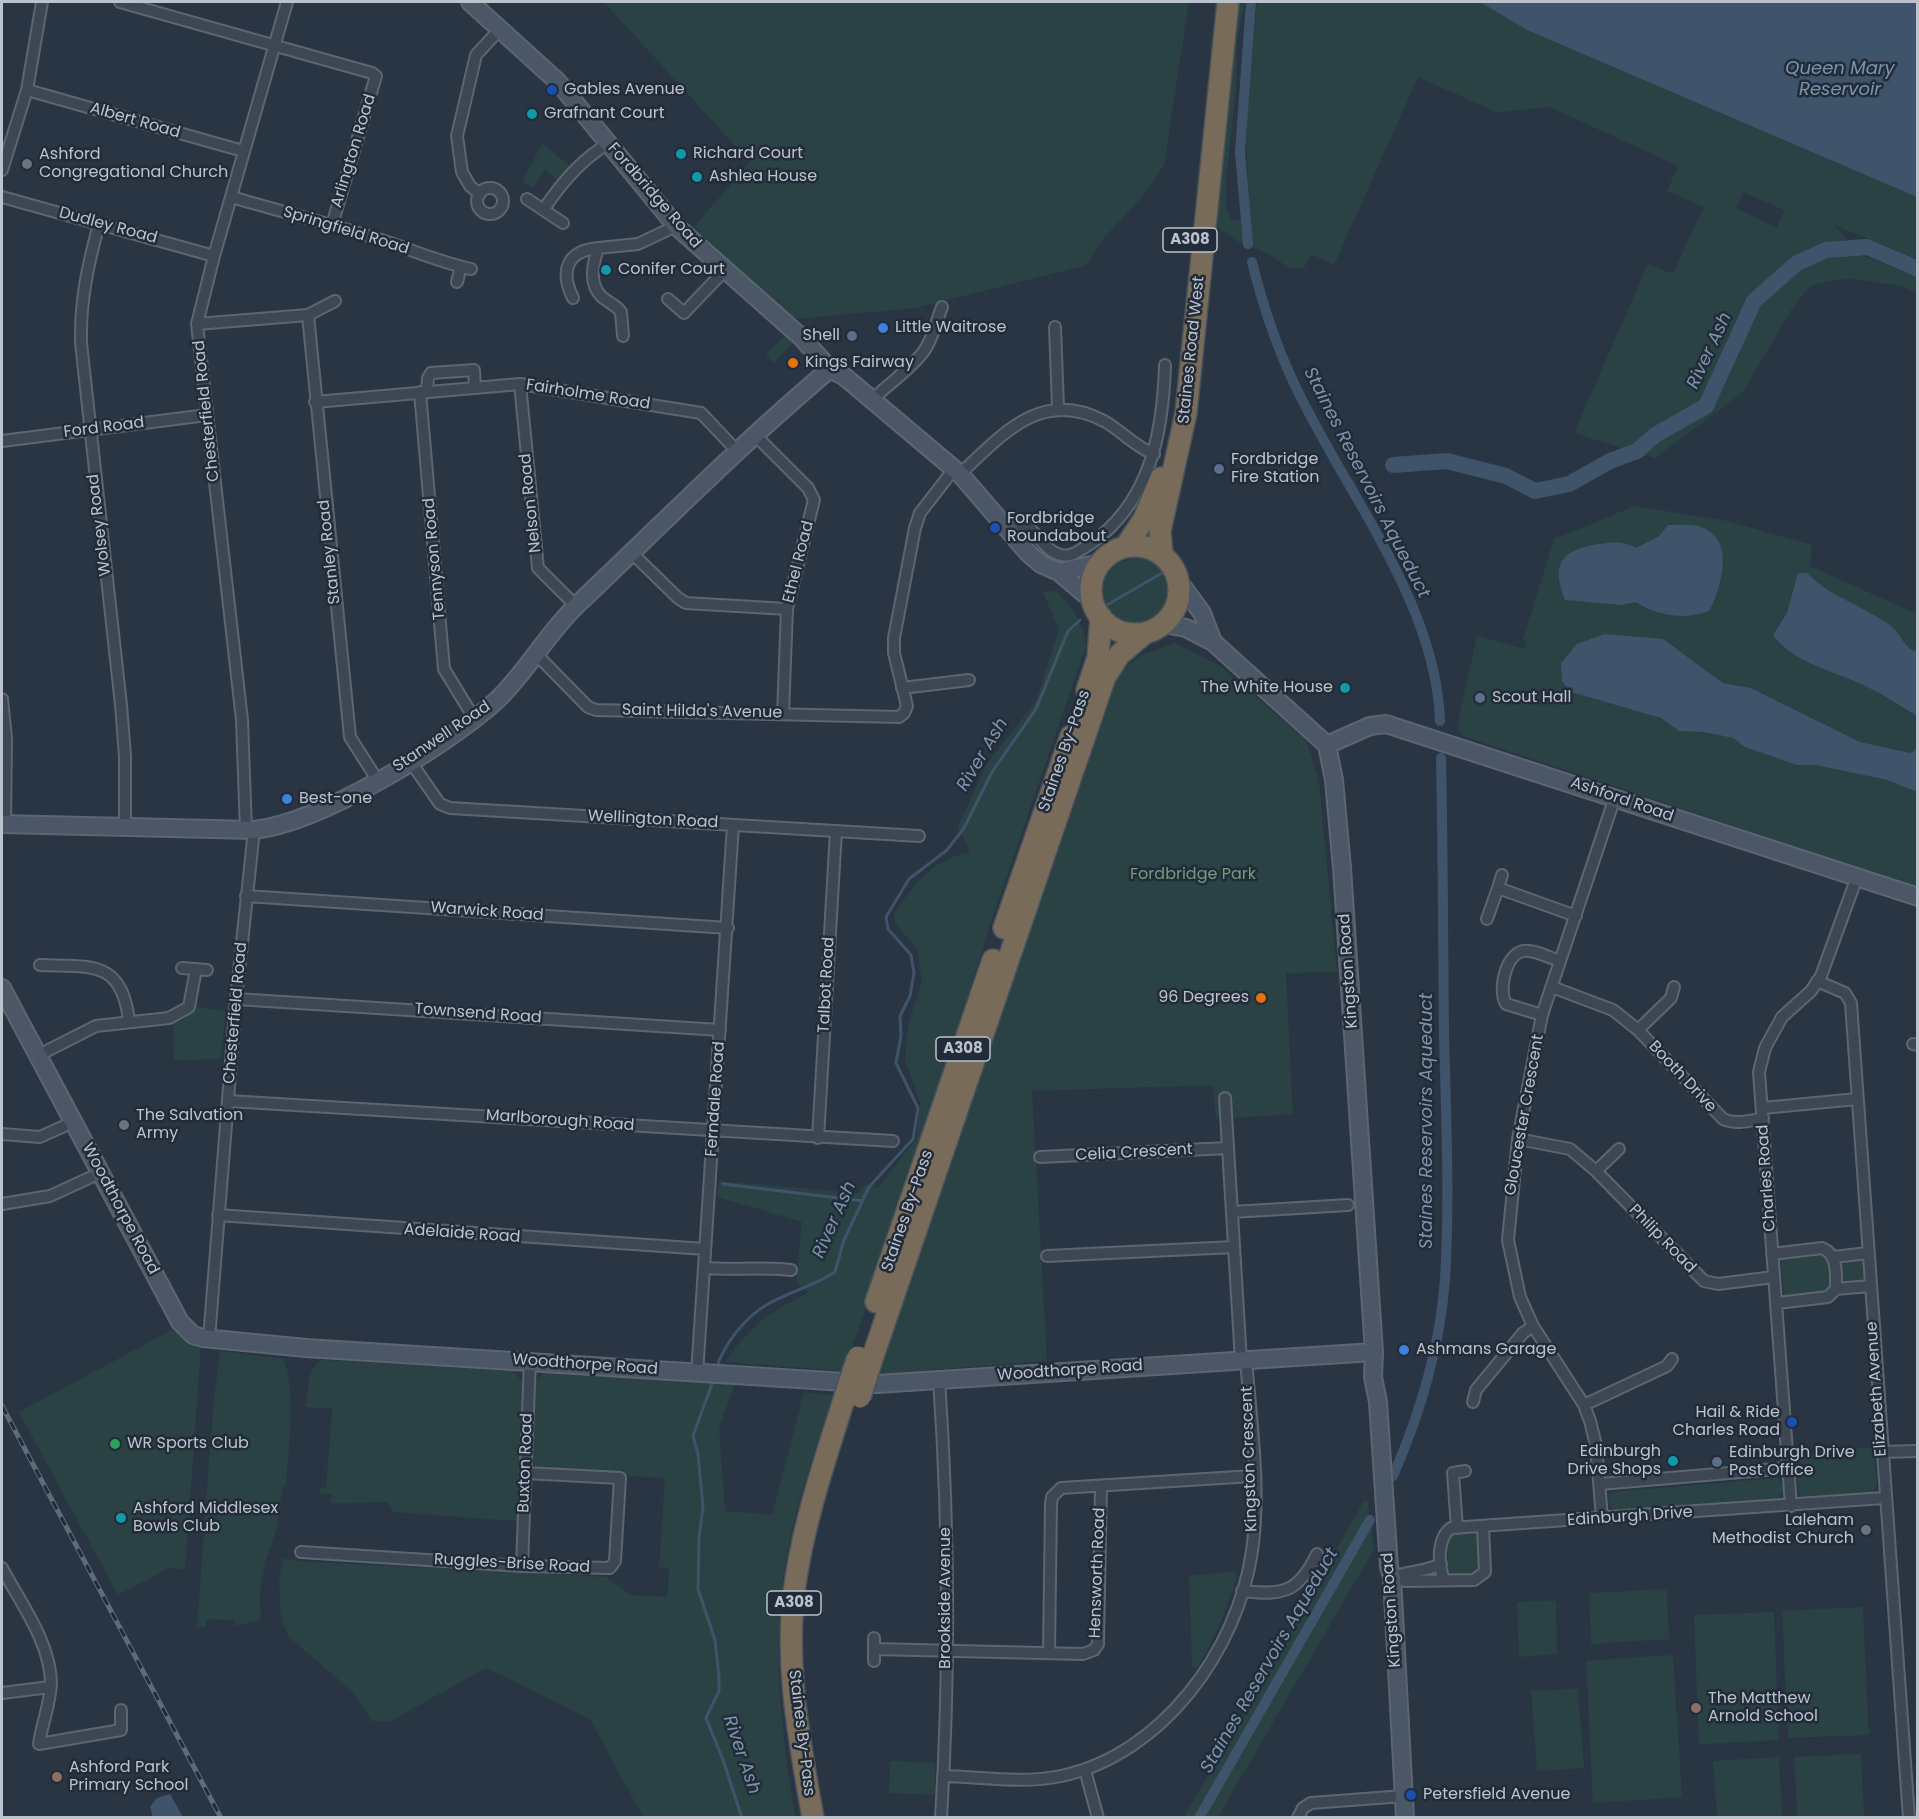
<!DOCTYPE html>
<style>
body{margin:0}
#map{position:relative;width:1919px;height:1819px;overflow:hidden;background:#293543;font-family:Poppins,sans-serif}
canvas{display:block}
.frame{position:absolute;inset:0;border:3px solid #bbc2cc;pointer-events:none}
</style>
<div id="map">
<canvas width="1919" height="1819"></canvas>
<div class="frame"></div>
</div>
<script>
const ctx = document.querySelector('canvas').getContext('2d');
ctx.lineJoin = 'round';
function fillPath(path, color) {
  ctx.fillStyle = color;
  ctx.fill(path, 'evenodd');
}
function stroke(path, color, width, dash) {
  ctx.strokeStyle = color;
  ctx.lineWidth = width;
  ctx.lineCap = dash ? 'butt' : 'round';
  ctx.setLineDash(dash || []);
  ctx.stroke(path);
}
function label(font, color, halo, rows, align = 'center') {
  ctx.font = font + ' Poppins,sans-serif';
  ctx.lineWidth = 5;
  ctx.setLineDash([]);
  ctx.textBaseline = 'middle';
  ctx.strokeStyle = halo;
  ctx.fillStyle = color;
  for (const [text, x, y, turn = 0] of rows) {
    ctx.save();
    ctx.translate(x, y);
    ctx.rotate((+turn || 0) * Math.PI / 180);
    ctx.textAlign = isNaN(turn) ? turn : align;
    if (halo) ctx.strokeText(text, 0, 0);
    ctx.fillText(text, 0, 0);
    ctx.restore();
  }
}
fillPath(new Path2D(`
 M604,2h585l-25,163 -23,33 -39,42 -15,25 -172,43 -121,11 -100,-92 56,-65z
 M1233,2h12l-8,39 -1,50 -10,88v28l5,14 18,-4 -3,-90 11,-125h223l47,28 390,167v62l-83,-34 28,30 55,22v15l-16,-6 -53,-8 -37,7 -20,25 -48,82 -88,66 -81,-25 74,-169 25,10 26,-58 7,-8 -39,-17 11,-25 -128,-59 -54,5 -78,-35 -84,188 -23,-11 -7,14 -13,1 -24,-16 -30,-12 -21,-15 -3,-14zM1743,192l41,18 -7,18 -41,-20z
 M542,144l29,22 -13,15 -13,-12 -12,19 -11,-6z
 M785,336l8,8 -20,19 -7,-9z
 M1635,506l92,15 85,24 -2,21 107,48 -1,38 -13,-9 -9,-15 -76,-43 -27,14 -4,14 -14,22c19,28 63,36 92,51 18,8 35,20 52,30v33l-7,4 -50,-11 -108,-54 -29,-5 -60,-44 -35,-2 -56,55 89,26 18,13 25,1 29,6 12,9 52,18h19l71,15 30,12v95l-454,-151 -6,-10 20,-90 47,13 3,-8 -4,-1 31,-101z
 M1144,556l12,3c5,9 13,20 14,31 2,21 -20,34 -39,32 -8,-1 -16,-5 -23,-8 -12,-38 -5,-51 36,-58z
 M1056,591c16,15 28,33 30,55l-97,282 -66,214 -79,229 -119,-9c26,-38 44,-49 84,-70l-13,-10 6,-60 -85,-25 2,-16 139,12 8,-9 12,4 38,-49 4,-36 -15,-43 3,-35 14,-43 -5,-32 -22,-28 -1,-8c19,-29 40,-56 76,-62l-12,-25 28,-62 50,-64 23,-71 -16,-38z
 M1175,643l45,23 86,74 13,41 18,191 -51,1 7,141 -77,5 -3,-34 -181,6 15,270 -168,13 241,-703 24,-17z
 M194,1007l32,4 -6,48 -46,1 -1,-36 10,-4z
 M1823,1253l6,5 2,31 -2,3 -45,6 -3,-36 4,-5z
 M1863,1260l1,20 -24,3 -1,-20z
 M172,1330l29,18 -16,222 -14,-3 -53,28 -99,-183z
 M220,1351l63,8c14,34 5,90 3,127l-3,-1 -6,42 -12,37 -5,29 1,27 -26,6v-6l-29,-1v8h-9l16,-220z
 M323,1360l190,11 10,11 -6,139 -124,-9 -5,-10 -57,1 1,-9 -12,-1v-5h6l6,-79 -26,-2c2,-16 0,-40 17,-47z
 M544,1372l191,12 -16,43 6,84 47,4 32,-122 29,2c-16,51 -35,102 -45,154 -18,89 -7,180 7,268h-152l-53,-98 -104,-51 -97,54 -17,-1 -19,-29 -64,-55 -8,-18 -2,-40 5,-21 10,3 312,16 25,18 36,2 2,-29 -10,-1 6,-89 -132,-8 3,-89z
 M1874,1447l3,38 -4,8 -69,6 -5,-5 -5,-39z
 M1777,1478c11,10 6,19 -6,24l-153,10 -9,-6 -1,-12 5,-2z
 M1364,1501l4,2 6,46 -156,268h-34z
 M1474,1531l4,6 4,31 -6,7 -23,1 -5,-4v-35l2,-4z
 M1235,1571l2,4c-9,33 -22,64 -40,93l-5,-1 -3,-91z
 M1667,1589l2,50 -78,5 -2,-51z
 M1556,1601l1,53 -38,3 -2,-55z
 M1863,1607l6,128 -81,3 -6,-127z
 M1774,1612l5,128 -80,4 -5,-129z
 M1673,1655l9,142 -89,6 -7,-142z
 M1578,1689l6,79 -47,3 -6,-80z
 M1861,1754l3,63h-67l-3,-60z
 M1779,1757l3,60h-65l-4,-56z
 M890,1761l45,2v32l-46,-2z`), '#2b4244');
fillPath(new Path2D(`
 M1480,2h437v195l-390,-167z
 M1668,525c10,0 24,-1 33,2 35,12 20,60 9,83 -22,11 -53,6 -74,-8l-15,3 -56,-5c-15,-38 -2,-51 35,-56 14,-2 24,-3 36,4l23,-12z
 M1798,573h9c22,24 58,33 84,53 11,9 11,20 26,26v64c-17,-10 -34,-22 -52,-30 -29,-15 -73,-23 -92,-51l14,-22z
 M1604,634l59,5 60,44 28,5 109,54 50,11 7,-4v43l-30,-12 -71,-15h-19l-52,-18 -12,-9 -29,-6 -25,-1 -18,-13 -90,-26 -9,-11 -1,-18 16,-19z
 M170,1794l13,23h-30l-3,-10 7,-9z`), '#3f546b');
stroke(new Path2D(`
 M1107,605l55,-32
 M723,1184l140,17
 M716,1369c8,-25 29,-52 52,-65 21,-12 46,-18 67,-32l9,-32 25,-53 44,-48 5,-31 -22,-45 5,-27 -1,-20 10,-20 4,-23 -3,-18 -23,-26 -2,-12 23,-38 38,-29 17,-22 28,-56 44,-63 32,-78 12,-11
 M713,1381l-20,55 5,18 5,53 -4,31 -1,51 17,51 4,37v14l-13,27 17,42 19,58`), '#3f546b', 3);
stroke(new Path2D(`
 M1248,244l-8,-92 11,-150
 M1252,262c10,40 23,80 40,117 49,108 144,220 148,342
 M1393,1476c27,-62 47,-129 52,-197 5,-81 1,-163 -1,-244 -1,-93 -1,-185 -3,-277
 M1199,1818l171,-298`), '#3f546b', 10);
stroke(new Path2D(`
 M1393,465l54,-4 59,15 29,15 34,-7 41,-23 27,-10 18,-16 51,-29 48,-105 43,-38 29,-13 41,-3 51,22`), '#3f546b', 16);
const street = new Path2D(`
 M120,2l252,71 4,3 -44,149
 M27,90l216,61
 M2,170l25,-80 15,-88
 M477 201a13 13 0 1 1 26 0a13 13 0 1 1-26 0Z
 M480,194l-10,-8 -8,-14 -5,-36 19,-81 25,-27
 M2,197l212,59
 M231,197c49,14 99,27 147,42 32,10 61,23 93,30
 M527,199l36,24
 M544,209c16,-24 39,-51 64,-65
 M99,224c-11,40 -19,77 -18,119l40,362 4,51v72
 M457,282l4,-15
 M573,298c-13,-26 -7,-47 25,-50
 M668,299l16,14 40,-42
 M308,315l27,-14
 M197,324l111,-9 42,422 28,44
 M1055,327l3,81
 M623,336l-2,-24c-5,-7 -12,-9 -19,-15 -14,-13 -9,-33 -4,-49l40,-4 38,-18
 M520,384l18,184 38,38
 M427,391l1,-13 3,-5 43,-3 1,17
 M420,392l24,277 30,49
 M872,400c17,-17 37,-29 52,-49 9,-13 12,-29 18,-44
 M315,402l205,-18 181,29 36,38
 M754,434l54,54 6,12 -27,109 -4,105
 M2,441l205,-26
 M960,474c43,-40 81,-86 144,-53 18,10 31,26 50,33
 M1009,530l14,-7c14,8 21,28 38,32 11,3 20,-6 29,-11 60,-41 73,-111 75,-179
 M633,554l45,44 8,5 101,6
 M536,654l52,53 8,3 303,7 5,-4 3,-7 -13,-53v-15l21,-110 5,-15 34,-44
 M902,688l67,-8
 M2,699l4,39 -1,86
 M410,761l30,43 10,4 469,28
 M246,830l-4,-110 -45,-396 17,-68 73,-254
 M1498,888l4,-13
 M246,896l482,32
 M1487,919l11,-31 78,28
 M40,965c50,2 82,-6 89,56
 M182,968l25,2
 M1817,981l28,12 6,10 58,815
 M1552,987l61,23 25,20 85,89c13,6 26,2 40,-1
 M236,999l484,31
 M1542,1015l-36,-11c-8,-13 -1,-49 17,-53 10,-2 27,7 37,10
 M1638,1030l33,-32 3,-11
 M1913,1044l5,1
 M37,1056l59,-30 73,-8 20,-11 7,-38
 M1225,1098l16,263
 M228,1101l665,40
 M1763,1108l94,-9
 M2,1134l38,3 33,-15
 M818,1138l18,-307
 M1518,1139l52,10 26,22 108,110 14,3 56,-7
 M1040,1157l188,-9
 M1596,1171l23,-22
 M2,1204l48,-8 50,-23
 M1232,1212l116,-7
 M218,1215l487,34
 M1772,1254l50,-6c16,6 14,26 14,41l-8,8 -51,6
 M1047,1256l187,-9
 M1833,1257l35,-4
 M704,1268c29,2 57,-1 87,2
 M1836,1289l34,-3
 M209,1339l27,-340 18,-169
 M697,1374l36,-549
 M939,1379c10,146 11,293 2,439
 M1473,1402l3,-12 47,-57 10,-7
 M1584,1405l83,-39 5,-7
 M1882,1452l36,-1
 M1600,1484l188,-16
 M1791,1506l-32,-434 6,-24 17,-31 29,-26 10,-15 36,-99
 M1602,1518l-6,-73 -6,-24 -6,-16 -51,-79 -13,-29 -12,-57 10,-101 24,-124 73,-218
 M1457,1528l-4,-55 12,-2
 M301,1552l221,14 88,2 5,-7 5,-83 -95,-5
 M522,1566l8,-206
 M2,1568c18,34 49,75 49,116 -1,21 -9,39 -12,60l82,-14v-20
 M1392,1577l13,4 69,-1 11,-8 -2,-46
 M1392,1577c17,-6 33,-5 49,-13
 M1444,1580c-6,-15 -7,-42 7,-52l433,-30
 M1242,1591c41,5 57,1 75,-37
 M874,1649l209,5 11,-4 4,-6 3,-158
 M1049,1652l2,-148 1,-7 9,-9 192,-12
 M874,1661v-23
 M2,1693l48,-6
 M1085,1770l13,48
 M943,1776c38,1 80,8 118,0 101,-21 177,-126 191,-225 9,-60 -1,-130 -6,-191
 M1298,1818l5,-10 8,-5 93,-7`);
const secondary = new Path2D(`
 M470,2l88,80 118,144 125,111 29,32 15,8 115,97 68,79 13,11 18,8 33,28
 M1059,572l41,-9
 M1180,583l22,30 11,29
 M1164,624l22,4 27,14 114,103 7,35 8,88 32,484 -1,25 5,25 11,165 3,10 13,241
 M1327,745l43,-19 16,-2 532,173
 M2,824l252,6c66,-7 192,-84 242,-129 31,-29 51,-68 82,-97 83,-79 164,-161 252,-235
 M2,988l178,334 13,13 10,3 103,10 571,36 497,-32`);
const highway = new Path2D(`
 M1091 590a44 44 0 1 1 88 0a44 44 0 1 1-88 0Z
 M1126,546l18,-27 17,-41
 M1162,554l-2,-23 26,-118 42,-411
 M1087,690l11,-33 3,-40
 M1004,928l67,-192
 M876,1302l117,-342
 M872,1359l233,-682 14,-22 26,-22
 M813,1818c-14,-79 -30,-160 -17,-240 10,-64 31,-124 50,-185`);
stroke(street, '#5c6570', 14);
stroke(secondary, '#5c6570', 20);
stroke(highway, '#48525d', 24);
stroke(street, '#3d4753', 10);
stroke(secondary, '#4b5666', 16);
stroke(highway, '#786b5a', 21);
const rail = new Path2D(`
 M2,1406l219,412`);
stroke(rail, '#5f6b79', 5);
stroke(rail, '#222c38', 3, [9]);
const highwayBridge = new Path2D(`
 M846,1393l12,-36
 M860,1397l12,-38`);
stroke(highwayBridge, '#48525d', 24, []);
stroke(highwayBridge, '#786b5a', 21);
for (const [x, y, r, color] of [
 [552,90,6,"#1a4fb4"],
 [532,114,6,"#0f9aa8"],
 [681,154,6,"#0f9aa8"],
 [27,164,6,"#6b7280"],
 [697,177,6,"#0f9aa8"],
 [606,270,6,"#0f9aa8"],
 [883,328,6,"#3f7fe0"],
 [852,336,6,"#5c6f8a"],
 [793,363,6,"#e8710a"],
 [1219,469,6,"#5c6f8a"],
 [995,528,6,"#1a4fb4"],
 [1345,688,6,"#0f9aa8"],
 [1480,698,6,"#5c6f8a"],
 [287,799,6,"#3f7fe0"],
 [1261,998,6,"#e8710a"],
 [124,1125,6,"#6b7280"],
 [1404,1350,6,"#3f7fe0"],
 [1792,1422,6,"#1a4fb4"],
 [115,1444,6,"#2e9e5b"],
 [1673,1461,6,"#0f9aa8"],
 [1717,1462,6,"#5c6f8a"],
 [121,1518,6,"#0f9aa8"],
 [1866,1530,6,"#6b7280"],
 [1696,1708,6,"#8d6e63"],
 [57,1777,6,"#8d6e63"],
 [1411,1795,6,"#1a4fb4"]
]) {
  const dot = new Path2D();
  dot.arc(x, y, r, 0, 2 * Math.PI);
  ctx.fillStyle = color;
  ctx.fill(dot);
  stroke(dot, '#222c38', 2);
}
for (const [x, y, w] of [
 [1190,240,54],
 [963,1049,54],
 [794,1603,54]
]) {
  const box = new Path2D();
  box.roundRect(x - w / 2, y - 12, w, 24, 4.5);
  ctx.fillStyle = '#222c38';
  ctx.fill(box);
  stroke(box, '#bbc2cc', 1.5);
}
label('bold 15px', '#bbc2cc', null, [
 ["A308",1190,240],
 ["A308",963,1049],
 ["A308",794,1603]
]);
label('16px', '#bbc2cc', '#222c38', [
 ["Gables Avenue",564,90],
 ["Grafnant Court",544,114],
 ["Richard Court",693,154],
 ["Ashford",39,155],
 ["Congregational Church",39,173],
 ["Ashlea House",709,177],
 ["Conifer Court",618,270],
 ["Little Waitrose",895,328],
 ["Shell",840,336,"right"],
 ["Kings Fairway",805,363],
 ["Fordbridge",1231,460],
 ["Fire Station",1231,478],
 ["Fordbridge",1007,519],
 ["Roundabout",1007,537],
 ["The White House",1333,688,"right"],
 ["Scout Hall",1492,698],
 ["Best-one",299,799],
 ["96 Degrees",1249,998,"right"],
 ["The Salvation",136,1116],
 ["Army",136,1134],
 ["Ashmans Garage",1416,1350],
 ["Hail & Ride",1780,1413,"right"],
 ["Charles Road",1780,1431,"right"],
 ["WR Sports Club",127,1444],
 ["Edinburgh",1661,1452,"right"],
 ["Drive Shops",1661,1470,"right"],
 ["Edinburgh Drive",1729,1453],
 ["Post Office",1729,1471],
 ["Ashford Middlesex",133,1509],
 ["Bowls Club",133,1527],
 ["Laleham",1854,1521,"right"],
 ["Methodist Church",1854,1539,"right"],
 ["The Matthew",1708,1699],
 ["Arnold School",1708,1717],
 ["Ashford Park",69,1768],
 ["Primary School",69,1786],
 ["Petersfield Avenue",1423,1795]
], 'left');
label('16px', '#bbc2cc', '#222c38', [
 ["Albert Road",135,121,16],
 ["Arlington Road",354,151,-73],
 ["Fordbridge Road",654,196,49],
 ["Dudley Road",108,226,15],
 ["Springfield Road",346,231,17],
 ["Staines Road West",1192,350,-84],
 ["Fairholme Road",588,395,9],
 ["Chesterfield Road",207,411,-96],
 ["Ford Road",104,428,-7],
 ["Nelson Road",531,503,-96],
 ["Wolsey Road",100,525,-97],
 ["Stanley Road",330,552,-96],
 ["Tennyson Road",435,559,-95],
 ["Ethel Road",799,562,-76],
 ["Saint Hilda's Avenue",702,712,1],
 ["Stanwell Road",442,737,-34],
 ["Staines By-Pass",1065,751,-71],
 ["Ashford Road",1622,800,19],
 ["Wellington Road",653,820,3],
 ["Warwick Road",487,912,4],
 ["Kingston Road",1349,971,-94],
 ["Talbot Road",827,985,-87],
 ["Chesterfield Road",236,1013,-85],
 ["Townsend Road",478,1014,4],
 ["Booth Drive",1682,1077,47],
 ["Ferndale Road",716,1099,-86],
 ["Gloucester Crescent",1525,1115,-80],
 ["Marlborough Road",560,1121,4],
 ["Celia Crescent",1134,1153,-3],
 ["Charles Road",1767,1178,-94],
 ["Woodthorpe Road",120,1209,62],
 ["Staines By-Pass",908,1211,-71],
 ["Adelaide Road",462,1234,4],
 ["Philip Road",1662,1239,46],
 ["Woodthorpe Road",585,1365,4],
 ["Woodthorpe Road",1070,1371,-4],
 ["Elizabeth Avenue",1877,1389,-94],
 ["Kingston Crescent",1250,1459,-92],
 ["Buxton Road",526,1463,-88],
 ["Edinburgh Drive",1630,1517,-4],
 ["Ruggles-Brise Road",512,1564,3],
 ["Hensworth Road",1098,1573,-88],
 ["Brookside Avenue",946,1598,-90],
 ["Kingston Road",1392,1610,-94],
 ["Staines By-Pass",801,1733,83]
]);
label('16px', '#739c7a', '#222c38', [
 ["Fordbridge Park",1193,875]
]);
label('italic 18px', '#7c94ad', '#222c38', [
 ["Queen Mary",1840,69],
 ["Reservoir",1840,90],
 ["River Ash",1710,351,-65],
 ["Staines Reservoirs Aqueduct",1366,483,63],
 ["River Ash",983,755,-59],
 ["Staines Reservoirs Aqueduct",1427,1121,-90],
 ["River Ash",835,1220,-66],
 ["Staines Reservoirs Aqueduct",1270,1661,-60],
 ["River Ash",741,1755,71]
]);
</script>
